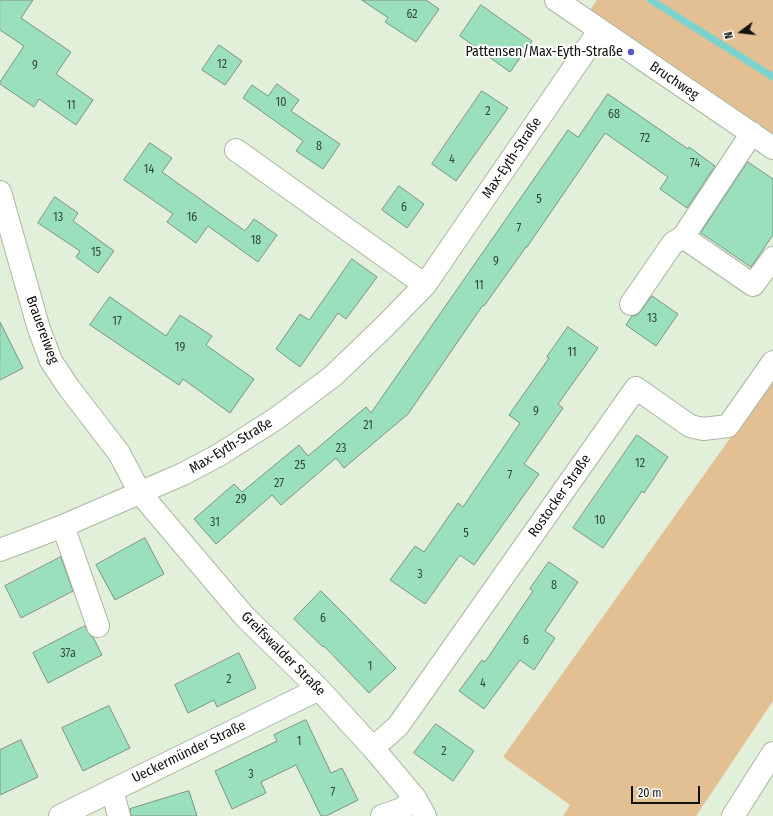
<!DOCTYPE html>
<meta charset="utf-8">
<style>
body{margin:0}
#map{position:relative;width:773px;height:816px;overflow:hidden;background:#e2efd9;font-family:"Fira Sans Condensed",sans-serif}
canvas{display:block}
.north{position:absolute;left:721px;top:12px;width:40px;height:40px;-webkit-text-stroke:3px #fff;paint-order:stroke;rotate:255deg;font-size:11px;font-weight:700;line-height:16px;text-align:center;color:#0f130c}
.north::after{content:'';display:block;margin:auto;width:14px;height:18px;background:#0f130c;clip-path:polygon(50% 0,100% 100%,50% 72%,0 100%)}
.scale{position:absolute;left:631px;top:786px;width:69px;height:18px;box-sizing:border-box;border:2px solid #0f130c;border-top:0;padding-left:5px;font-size:12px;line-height:14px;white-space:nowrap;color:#0f130c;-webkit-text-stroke:3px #fff;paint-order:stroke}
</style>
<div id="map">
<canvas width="773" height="816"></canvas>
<div class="north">N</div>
<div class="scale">20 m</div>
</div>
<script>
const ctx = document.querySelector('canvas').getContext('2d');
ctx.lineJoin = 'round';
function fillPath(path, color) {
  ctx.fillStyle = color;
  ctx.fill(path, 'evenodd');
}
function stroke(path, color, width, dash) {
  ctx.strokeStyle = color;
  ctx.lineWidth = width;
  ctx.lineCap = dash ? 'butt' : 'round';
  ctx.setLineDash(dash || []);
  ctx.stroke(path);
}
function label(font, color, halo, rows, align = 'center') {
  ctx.font = font + ' "Fira Sans Condensed",sans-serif';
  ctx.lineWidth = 4;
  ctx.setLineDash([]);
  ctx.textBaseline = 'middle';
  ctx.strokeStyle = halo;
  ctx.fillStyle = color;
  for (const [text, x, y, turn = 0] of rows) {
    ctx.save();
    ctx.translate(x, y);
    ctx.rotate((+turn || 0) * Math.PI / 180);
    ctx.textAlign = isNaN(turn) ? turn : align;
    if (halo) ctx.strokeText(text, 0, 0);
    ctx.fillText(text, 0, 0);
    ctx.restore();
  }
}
fillPath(new Path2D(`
 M597,0h176v134l-185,-121z
 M773,378v323l-77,115h-133l7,-11 -67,-48z`), '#e2c093');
stroke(new Path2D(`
 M651,0l122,77`), '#7ad3cd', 7);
const building = new Path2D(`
 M0,0h33l-12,18 50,34 -15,22 37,26 -17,25 -37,-26 -5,8 -34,-23v-2l24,-36 -24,-16z
 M362,0h64l13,9 -23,33 -31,-20 3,-4z
 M481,5l51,36 -22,31 -50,-36z
 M219,45l23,16 -17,24 -23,-15z
 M277,84l22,16 -8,11 49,33 -17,25 -27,-18 7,-10 -60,-43 9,-13 16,11z
 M482,91l26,17 -52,73 -24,-17z
 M608,94l80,55 1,-2 26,19 -28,42 -27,-19 8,-12 -63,-44 -78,114h-1l-42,59 -1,-1 -75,109 -64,54 -8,-10 -55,47 -9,-10 -56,49 -22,-25 40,-35 8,8 57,-47 9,11 58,-49 5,6 197,-283 10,7z
 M150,143l22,15 -10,14 83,59 9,-12 23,16 -19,27 -50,-36 -12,17 -29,-21 6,-8 -49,-34z
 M748,162l25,17v56l-22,32 -50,-34z
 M399,186l25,18 -17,24 -25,-18z
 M55,197l23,16 -5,8 41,30 -16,22 -22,-16 4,-6 -42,-28z
 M352,259l25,18 -31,42 -8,-6 -38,54 -24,-18 24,-35 9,6z
 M652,296l26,18 -22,32 -30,-21 6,-9 5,-1 4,-4z
 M110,297l56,39 14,-21 32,21 -6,9 48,34 -24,34 -47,-34 -4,6 -89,-60z
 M0,322l23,46 -23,12z
 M568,327l30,21 -40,56 5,4 -39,56 15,10 -65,91 -14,-10 -35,49 -35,-24 25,-34 9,6 34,-49 5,4 57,-84 -11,-8 40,-57 -2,-1z
 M637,435l31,22 -24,36 -2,-2 -39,57 -30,-20z
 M145,538l19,36 -49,26 -19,-35z
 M61,557l12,34 -52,27 -16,-32z
 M549,562l29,20 -33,49 10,7 -21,32 -14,-10 -36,49 -25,-18 23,-31 3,2 48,-71 -3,-2z
 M321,591l27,27 48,50 -27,25 -45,-47 -1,1 -29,-28z
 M85,626l5,9 3,2 9,18 -54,28 -15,-30z
 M239,653l17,35 -39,19 -3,-7 -26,13 -13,-28z
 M109,706l21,42 -47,23 -21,-43z
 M306,720l25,53 11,-5 16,32 -32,16h-5l-25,-51 -35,17 5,11 -34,16 -17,-38 62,-30 -3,-6z
 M436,724l38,27 -21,30 -39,-28z
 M21,740l17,37 -38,18v-45z
 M189,791l8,25h-66l-1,-7z`);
fillPath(building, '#9ae0bc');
stroke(building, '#7c9386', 1);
const minor = new Path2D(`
 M556,0l217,148
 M752,133l-69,104 70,48 20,-27
 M236,150l189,135
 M0,192l39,137 12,32 18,27 50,65 21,40 105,124 74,72 54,59 42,50 10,18
 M631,304l42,-61 10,-6
 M63,526l35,100
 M0,550l63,-24 120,-52 36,-19 58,-37 56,-42 51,-49 41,-42 174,-254
 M373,748l25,-22 238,-338 54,38 13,3 25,-3 45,-64
 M112,790l7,26
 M60,816l259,-127
 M382,816l20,-7 13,-11
 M733,816l40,-63`);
stroke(minor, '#abb7a2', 24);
stroke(minor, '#fff', 22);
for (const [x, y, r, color] of [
 [631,52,4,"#5658cf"]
]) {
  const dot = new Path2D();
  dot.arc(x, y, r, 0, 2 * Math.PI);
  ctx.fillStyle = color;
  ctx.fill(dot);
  stroke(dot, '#fff', 1.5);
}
label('12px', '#324638', null, [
 ["62",412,15],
 ["12",222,65],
 ["9",35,66],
 ["10",281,103],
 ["11",71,106],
 ["2",488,112],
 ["68",614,115],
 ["72",645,139],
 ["8",319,147],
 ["4",452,160],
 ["74",695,164],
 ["14",149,170],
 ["5",539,200],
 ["6",404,208],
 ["13",58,218],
 ["16",192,218],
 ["7",519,229],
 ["18",256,241],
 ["15",96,253],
 ["9",496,262],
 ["11",479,286],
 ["13",652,319],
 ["17",117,322],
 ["19",180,348],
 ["11",572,353],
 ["9",536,412],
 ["21",368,426],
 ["23",341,449],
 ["12",640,464],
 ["25",300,466],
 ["7",510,476],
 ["27",279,484],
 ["29",241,500],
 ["10",600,521],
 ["31",215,523],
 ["5",466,534],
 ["3",420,575],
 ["8",554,586],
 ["6",323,619],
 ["6",526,641],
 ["37a",68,654],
 ["1",370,667],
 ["2",229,680],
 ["4",483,684],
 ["1",299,742],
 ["2",444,752],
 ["3",251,775],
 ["7",333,793]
]);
label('14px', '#0f130c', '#fff', [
 ["Pattensen/Max-Eyth-Straße",623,52]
], 'right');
label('14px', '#0f130c', '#fff', [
 ["Bruchweg",674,81,34],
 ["Max-Eyth-Straße",512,158,-56],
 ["Brauereiweg",42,330,70],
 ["Max-Eyth-Straße",231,446,-31],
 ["Rostocker Straße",560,496,-55],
 ["Greifswalder Straße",283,654,45],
 ["Ueckermünder Straße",189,752,-26]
]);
</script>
